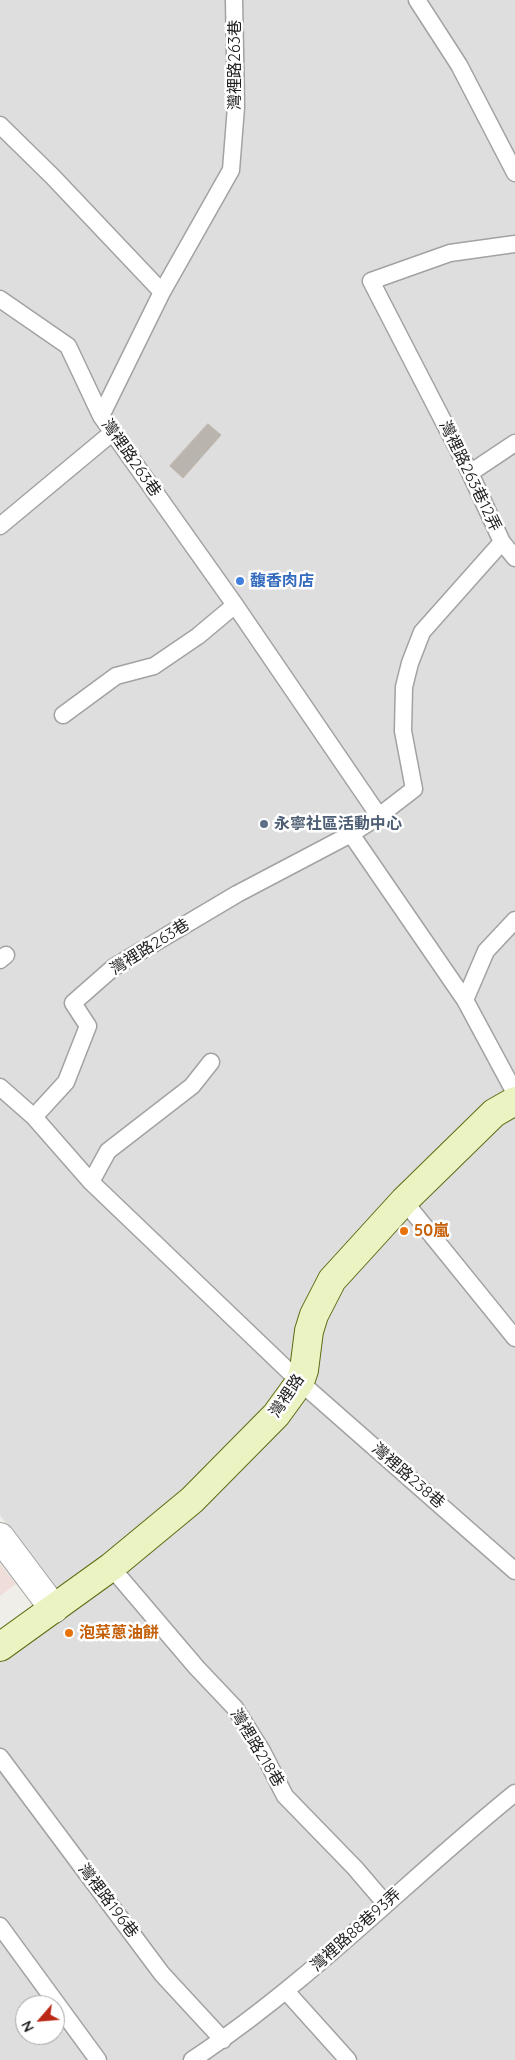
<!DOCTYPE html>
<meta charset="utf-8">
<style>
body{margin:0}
#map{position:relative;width:515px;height:2060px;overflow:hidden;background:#f0eee8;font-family:Quicksand,sans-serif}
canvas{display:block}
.north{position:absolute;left:15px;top:1995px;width:50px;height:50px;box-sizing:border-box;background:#fff;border:1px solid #a6a6a6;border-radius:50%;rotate:243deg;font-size:14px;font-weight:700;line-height:20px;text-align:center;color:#212121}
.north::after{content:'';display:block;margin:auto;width:18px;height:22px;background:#bb2816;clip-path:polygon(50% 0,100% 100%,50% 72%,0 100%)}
</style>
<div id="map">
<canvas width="515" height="2060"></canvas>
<div class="north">N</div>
</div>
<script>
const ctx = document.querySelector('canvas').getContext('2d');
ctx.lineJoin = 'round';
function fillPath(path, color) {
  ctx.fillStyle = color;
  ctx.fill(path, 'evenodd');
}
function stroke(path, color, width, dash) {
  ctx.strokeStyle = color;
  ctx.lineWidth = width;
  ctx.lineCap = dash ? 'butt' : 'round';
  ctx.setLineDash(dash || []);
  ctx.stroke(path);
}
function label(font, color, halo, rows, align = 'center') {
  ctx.font = font + ' Quicksand,"Noto Sans TC",sans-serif';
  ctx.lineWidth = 5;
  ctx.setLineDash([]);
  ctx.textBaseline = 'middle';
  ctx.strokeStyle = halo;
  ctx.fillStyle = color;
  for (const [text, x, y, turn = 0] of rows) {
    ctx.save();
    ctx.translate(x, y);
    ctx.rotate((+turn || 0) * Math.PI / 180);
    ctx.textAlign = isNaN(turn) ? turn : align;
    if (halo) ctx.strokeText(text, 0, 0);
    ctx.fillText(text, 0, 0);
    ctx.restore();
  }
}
fillPath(new Path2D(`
 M0,0h515v2060h-515v-399l70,-49 -70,-97zM25,2005h30v30h-30z`), '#dfdede');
fillPath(new Path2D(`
 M0,1564l16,20 -16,12z`), '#efddda');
const building = new Path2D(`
 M208,424l13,11 -38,43 -13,-12z`);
fillPath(building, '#b9b4ae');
stroke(building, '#c0b7ac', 1);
const lane = new Path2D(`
 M234,0l2,107 -5,63 -69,122 -61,124 134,189 144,211 -28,18 114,166 50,93
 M417,0l42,65 56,108
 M0,125l53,52 109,115
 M515,244l-65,9 -79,28 99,192 32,69 13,16
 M0,299l68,47 33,70
 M470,473l45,-30
 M0,526l113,-94
 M63,715l53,-39 38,-10 44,-30 37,-31
 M379,816l35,-27 -11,-58 1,-44 6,-24 12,-31 80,-90
 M0,960l6,-5
 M465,1000l21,-49 29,-31
 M0,1087l34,30 57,65 209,200 215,189
 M34,1117l32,-35 22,-56 -15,-23 41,-36 123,-73 114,-60
 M91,1182l17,-31 84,-65 19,-24
 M404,1201l111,137
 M111,1567l86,101 38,40 27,43 23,45 70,72 30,35
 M0,1757l162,217 61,66
 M0,1926l98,134
 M286,1991l62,69
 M192,2060c117,-77 214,-179 323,-267`);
const street = new Path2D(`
 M0,1537l54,72`);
const secondary = new Path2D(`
 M0,1647l111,-80 81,-67 84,-85 24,-33 4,-12 5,-39 5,-16 18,-35 72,-79 90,-88 21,-12`);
stroke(lane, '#a2a2a2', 19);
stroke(street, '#a2a2a2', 30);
stroke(secondary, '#5a6e12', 30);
stroke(lane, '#fff', 16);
stroke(street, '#fff', 28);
stroke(secondary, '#ecf3c3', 28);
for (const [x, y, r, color] of [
 [240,581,5,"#3f7fe0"],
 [264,824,5,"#5c6f8a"],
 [404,1231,5,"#e8710a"],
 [69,1633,5,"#e8710a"]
]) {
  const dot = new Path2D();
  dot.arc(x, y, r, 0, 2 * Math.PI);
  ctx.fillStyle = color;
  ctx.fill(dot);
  stroke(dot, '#fff', 2);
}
label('16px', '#212121', '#fff', [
 ["灣裡路263巷",235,65,-90],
 ["灣裡路263巷",131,458,55],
 ["灣裡路263巷12弄",470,476,64],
 ["灣裡路263巷",150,947,-32],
 ["灣裡路",287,1396,-56],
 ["灣裡路238巷",408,1476,41],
 ["灣裡路218巷",257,1748,59],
 ["灣裡路196巷",108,1901,53],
 ["灣裡路88巷93弄",356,1930,-42]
]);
label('bold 16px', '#366cbe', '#fff', [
 ["馥香肉店",250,581]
], 'left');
label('bold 16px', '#4e5e75', '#fff', [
 ["永寧社區活動中心",274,824]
], 'left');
label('bold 16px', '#c56008', '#fff', [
 ["50嵐",414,1231],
 ["泡菜蔥油餅",79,1633]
], 'left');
</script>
